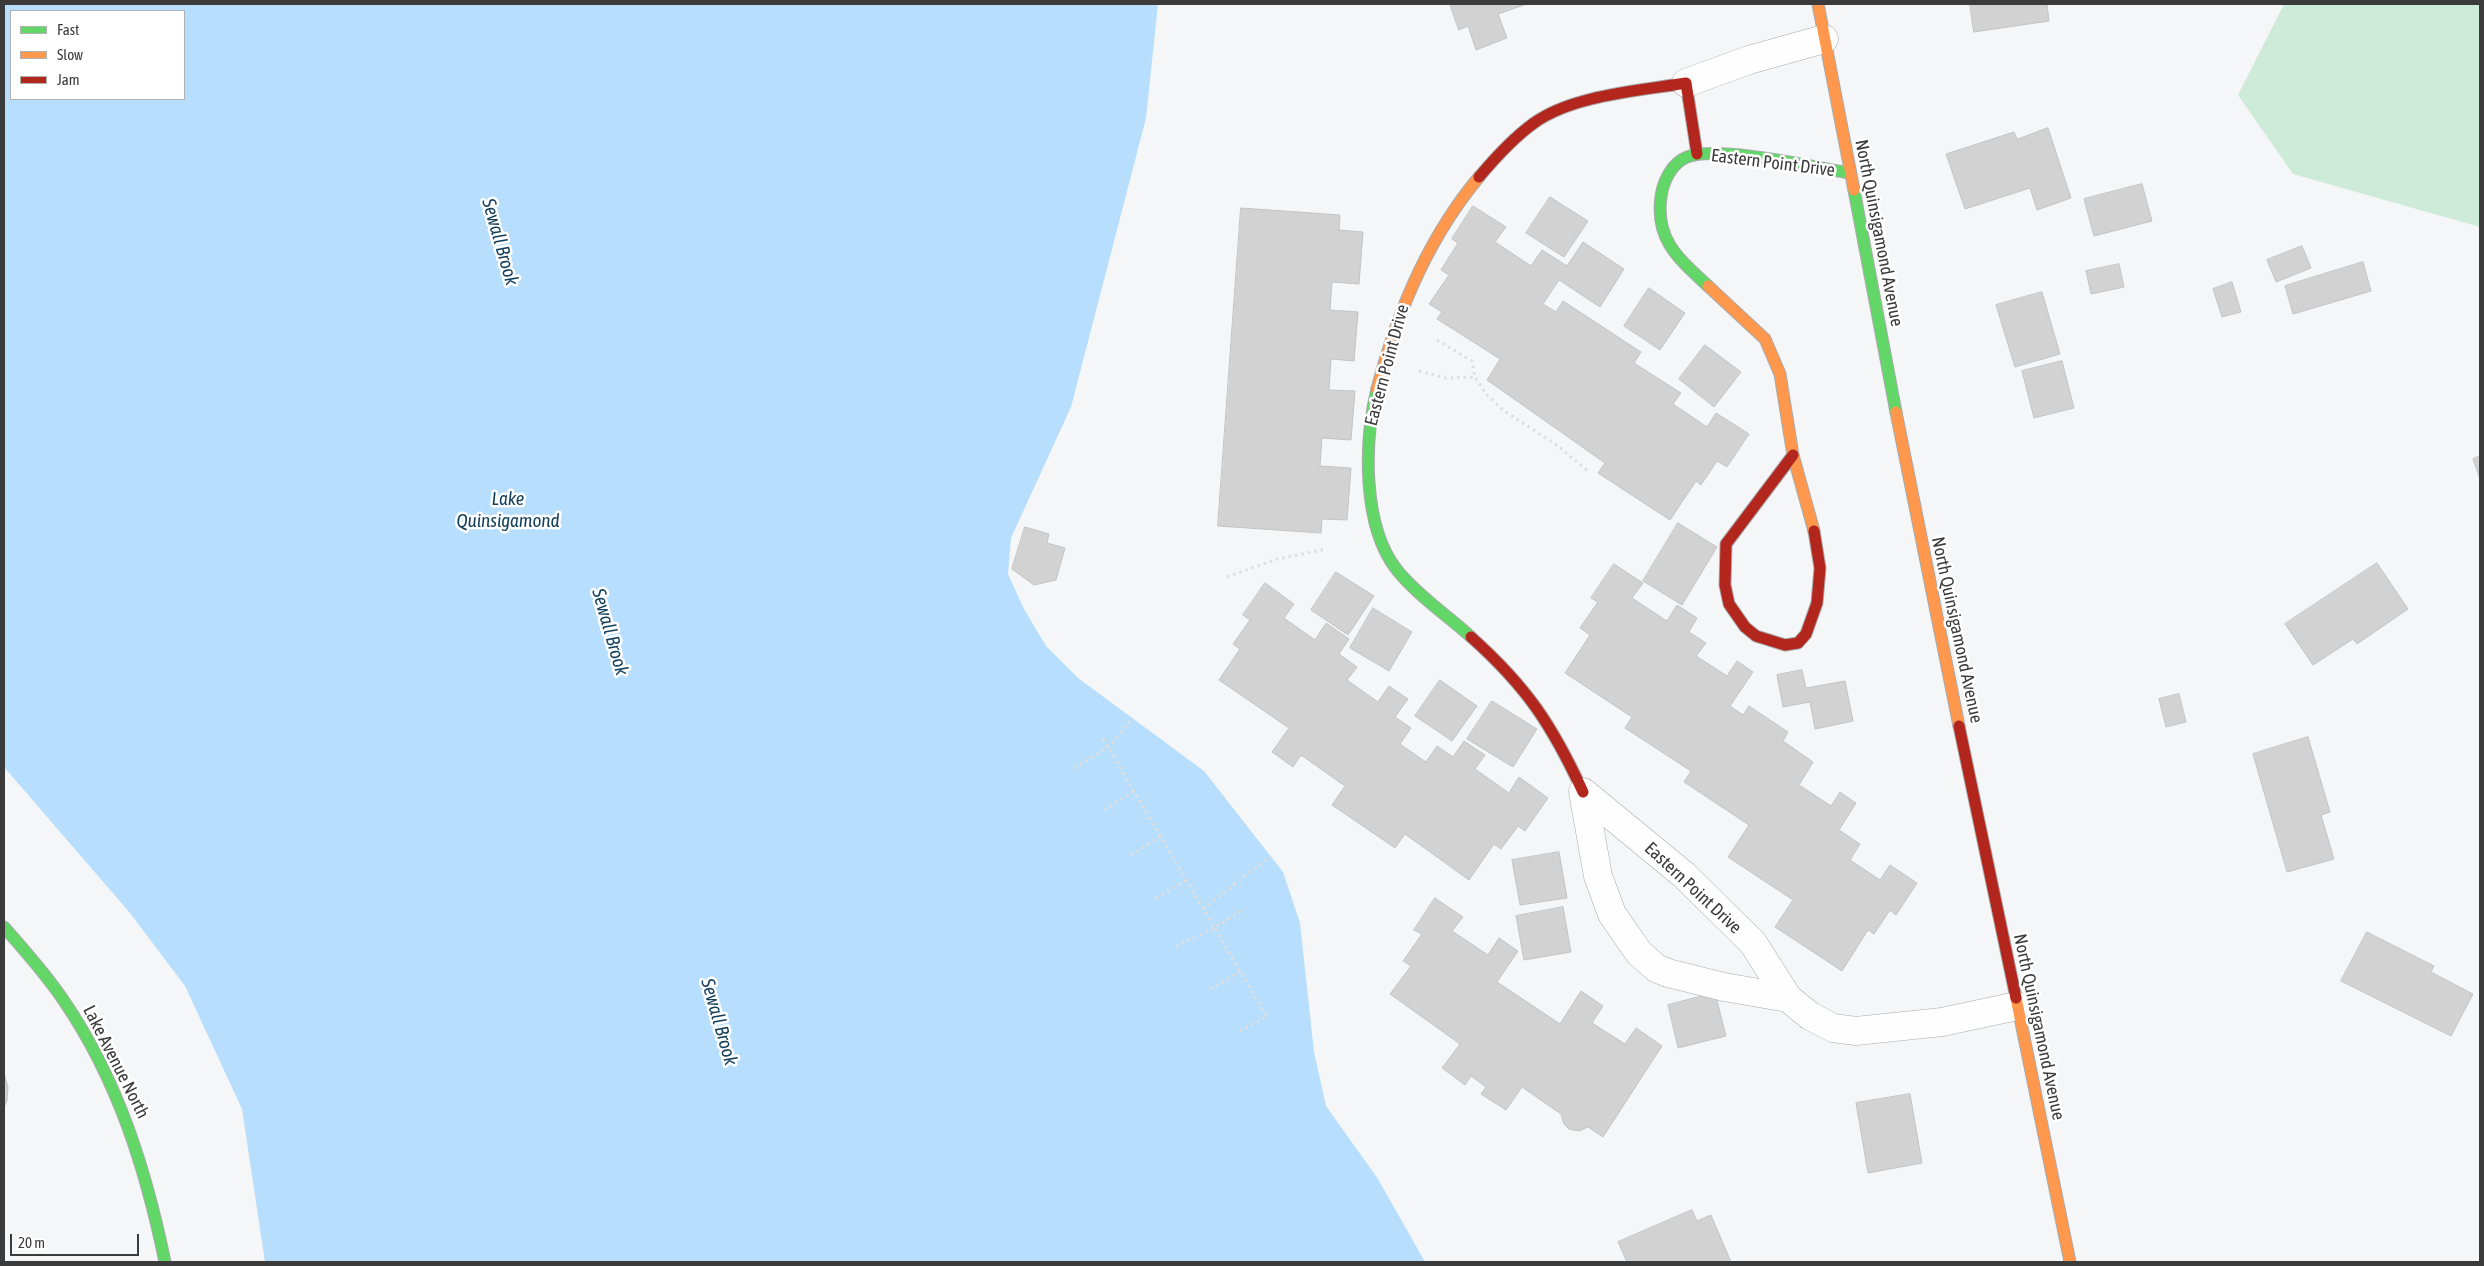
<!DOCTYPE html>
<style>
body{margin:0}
#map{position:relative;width:2484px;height:1266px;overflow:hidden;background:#f5f6f7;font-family:"Asap Condensed",sans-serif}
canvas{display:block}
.frame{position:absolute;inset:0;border:5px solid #3b3b3c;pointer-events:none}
.legend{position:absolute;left:10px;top:10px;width:175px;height:90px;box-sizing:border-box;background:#fff;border:1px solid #b1b1b1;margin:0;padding:6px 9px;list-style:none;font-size:15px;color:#3b3b3c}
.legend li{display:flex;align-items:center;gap:10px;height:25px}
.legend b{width:25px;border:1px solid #b1b1b1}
.scale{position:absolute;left:10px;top:1234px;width:129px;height:22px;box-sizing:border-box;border:2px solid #3b3b3c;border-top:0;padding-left:6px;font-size:15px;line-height:18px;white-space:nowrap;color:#3b3b3c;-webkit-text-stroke:4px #fff;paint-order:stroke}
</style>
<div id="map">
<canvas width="2484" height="1266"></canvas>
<div class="frame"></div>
<ul class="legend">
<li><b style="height:6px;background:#63d668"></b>Fast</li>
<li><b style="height:6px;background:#ff974d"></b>Slow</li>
<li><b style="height:6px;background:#b3261e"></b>Jam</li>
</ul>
<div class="scale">20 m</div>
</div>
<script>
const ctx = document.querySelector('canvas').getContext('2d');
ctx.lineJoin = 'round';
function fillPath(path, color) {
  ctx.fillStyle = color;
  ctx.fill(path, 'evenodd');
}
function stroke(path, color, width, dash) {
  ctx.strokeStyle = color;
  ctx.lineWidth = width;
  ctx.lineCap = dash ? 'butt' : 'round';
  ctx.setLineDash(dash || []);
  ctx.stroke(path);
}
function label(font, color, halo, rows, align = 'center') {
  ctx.font = font + ' "Asap Condensed",sans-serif';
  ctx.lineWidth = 5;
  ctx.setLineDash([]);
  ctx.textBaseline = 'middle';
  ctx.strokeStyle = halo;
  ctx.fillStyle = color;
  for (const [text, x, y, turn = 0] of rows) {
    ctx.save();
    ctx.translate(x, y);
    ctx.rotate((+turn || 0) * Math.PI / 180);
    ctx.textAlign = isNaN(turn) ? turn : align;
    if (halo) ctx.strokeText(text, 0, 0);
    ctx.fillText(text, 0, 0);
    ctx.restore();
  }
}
fillPath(new Path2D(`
 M2284,4h196v223l-187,-53 -55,-79z`), '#ceebd9');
fillPath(new Path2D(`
 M4,4h1154l-12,114 -75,289 -60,131 -3,36 16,35 22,37 32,32 126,93 79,101 17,51 14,129 12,54 52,73 47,83h-1160l-23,-153 -57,-123 -55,-73 -126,-146zM11,11h173v88h-173z`), '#b7defc');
const building = new Path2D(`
 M1450,4h77l-29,10 9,24 -31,12 -8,-24 -9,4z
 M1970,4h77l2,17 -75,11z
 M2048,128l23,70 -34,12 -7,-22 -65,21 -19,-55 68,-22 3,7z
 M2142,184l10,37 -58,15 -10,-37z
 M1550,197l38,24 -24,36 -38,-24z
 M1473,206l33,21 -11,15 36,24 11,-16 25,16 16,-24 41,27 -24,38 -41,-27 -16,24 13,8 7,-11 78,51 -7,11 47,30 -8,11 34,23 9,-14 33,21 -22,33 -10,-6 -16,24 -5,-4 -26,39 -72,-47 7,-10 -118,-83 13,-21 -63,-40 5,-7 -13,-8 20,-29 -8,-5 17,-27 -6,-4z
 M1241,208l99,7 -1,15 24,2 -4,52 -27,-2 -2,28 28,2 -4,49 -23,-2 -2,31 26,1 -4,49 -29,-2 -2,28 31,2 -4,52 -25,-1 -1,14 -103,-7z
 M2302,246l9,22 -35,14 -9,-22z
 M2363,262l8,29 -78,23 -8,-28z
 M2119,264l5,23 -33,7 -5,-23z
 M2232,282l9,30 -19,5 -9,-28z
 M1649,288l36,25 -25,37 -36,-24z
 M2042,292l18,62 -45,13 -19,-62z
 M1705,345l36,27 -27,35 -35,-28z
 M2062,361l12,47 -40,10 -12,-47z
 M2480,456v23l-7,-20z
 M1678,523l39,24 -35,58 -39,-24z
 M1025,527l24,7 -2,9 18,5 -9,32 -22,5 -22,-16z
 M2377,563l31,46 -51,35 -4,-5 -40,26 -28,-41z
 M1614,564l29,19 -11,15 35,23 10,-16 20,13 -8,14 17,11 -10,13 31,20 10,-15 16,11 -23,34 13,9 6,-9 39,26 -5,9 30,21 -14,23 32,21 9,-14 16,11 -17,27 21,14 -10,16 30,20 10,-15 27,18 -21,32 -6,-5 -16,24 -6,-4 -26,41 -67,-44 18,-27 -65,-43 21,-32 -65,-43 7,-11 -66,-43 7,-11 -67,-44 25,-38 -10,-7 18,-26 -7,-4z
 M1336,572l38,24 -26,39 -37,-25z
 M1265,583l29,21 -10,14 31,22 11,-17 23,16 -10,15 18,13 -10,13 31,22 11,-16 19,13 -13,18 16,11 -11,16 26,18 11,-16 16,11 11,-16 21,14 -10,14 34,24 10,-16 29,21 -23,33 -7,-5 -17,23 -7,-5 -25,36 -64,-46 -10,14 -63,-43 13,-19 -44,-31 -8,12 -21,-15 17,-24 -70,-48 21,-31 -7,-5 17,-24 -7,-5z
 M1373,608l39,24 -23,39 -39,-23z
 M1802,670l4,18 39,-7 8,40 -38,8 -5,-27 -27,5 -6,-32z
 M1440,680l37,26 -25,35 -37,-25z
 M2179,694l7,28 -20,5 -7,-28z
 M1492,701l45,28 -24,38 -46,-28z
 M2308,737l22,75 -9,3 13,44 -47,13 -34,-118z
 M1559,852l8,46 -47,7 -8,-45z
 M1435,898l28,19 -11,14 36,24 11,-17 19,13 -21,31 63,42 21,-33 22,15 -11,17 33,21 11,-16 26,18 -59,91 -15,-10 -9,4 -10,-2 -5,-5 -3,-10 -39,-27 -16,23 -25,-16 5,-7 -15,-11 -6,9 -23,-17 18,-24 -70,-50 21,-28 -8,-5 19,-27 -8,-4z
 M1563,907l8,45 -47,8 -8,-44z
 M2367,932l67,34 -3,6 42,22 -22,42 -110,-55z
 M1715,993l11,43 -48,12 -10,-43z
 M4,1073l4,14 -1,14 -3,6z
 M1910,1094l12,69 -54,10 -12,-70z
 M1692,1210l5,11 14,-6 20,47h-104l-9,-20z`);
fillPath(building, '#d2d2d3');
stroke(building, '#c3c3c3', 1);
const street = new Path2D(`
 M1686,83l63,-23 75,-21
 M1788,998l-35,-55 -69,-68 -101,-83 15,84 14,38 27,39 17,15 12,5 56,14 64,11 22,18 23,12 23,3 86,-9 75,-16`);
const fast = new Path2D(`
 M1854,190l42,222
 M1708,286c-29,-27 -53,-46 -47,-89 2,-16 11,-34 26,-40 31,-12 127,10 162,16
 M1377,389c-13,52 -15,137 20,181 19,24 52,47 74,67
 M4,927c21,24 42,47 60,74 54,79 82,169 101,261`);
const slow = new Path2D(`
 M1818,4l36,186
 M1708,286l57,53 15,35 13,81 21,76
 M1377,389c20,-77 51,-151 102,-212
 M1896,412l63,314
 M2016,998l54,264`);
const jam = new Path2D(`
 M1479,177c16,-19 34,-39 55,-54 39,-28 105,-32 152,-40l11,71
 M1793,455l-67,89 -1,41 4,19 16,23 11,9 29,9 13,-2 8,-9 11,-31 3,-35 -6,-37
 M1471,637c56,50 81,88 112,155
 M1959,726l57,272`);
stroke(street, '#a9aaab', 29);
stroke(fast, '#a9aaab', 13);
stroke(slow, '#a9aaab', 13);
stroke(jam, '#a9aaab', 13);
stroke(new Path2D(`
 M1437,340l35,21 3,16 12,18 16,15 55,36 30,25
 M1419,371l27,7 29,-1
 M1227,577l50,-18 50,-10
 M1103,739l164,278 -28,14
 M1074,768l35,-21 24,-29
 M1104,810l30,-19
 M1131,855l30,-19
 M1156,898l31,-18
 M1203,909l68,-53
 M1176,946l38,-18 30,-19
 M1210,989l30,-17`), '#dedede', 3, [2.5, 4]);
stroke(street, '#fefefe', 28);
stroke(fast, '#63d668', 11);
stroke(slow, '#ff974d', 11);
stroke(jam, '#b3261e', 11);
label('18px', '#3b3b3c', '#fff', [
 ["Eastern Point Drive",1773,163,7],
 ["North Quinsigamond Avenue",1879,233,79],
 ["Eastern Point Drive",1387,365,-75],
 ["North Quinsigamond Avenue",1957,630,78],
 ["Eastern Point Drive",1693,888,43],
 ["North Quinsigamond Avenue",2039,1027,78],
 ["Lake Avenue North",116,1062,63]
]);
label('italic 19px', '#15405c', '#fff', [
 ["Sewall Brook",500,242,74],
 ["Lake",508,499],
 ["Quinsigamond",508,521],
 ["Sewall Brook",610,632,74],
 ["Sewall Brook",719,1022,74]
]);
</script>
